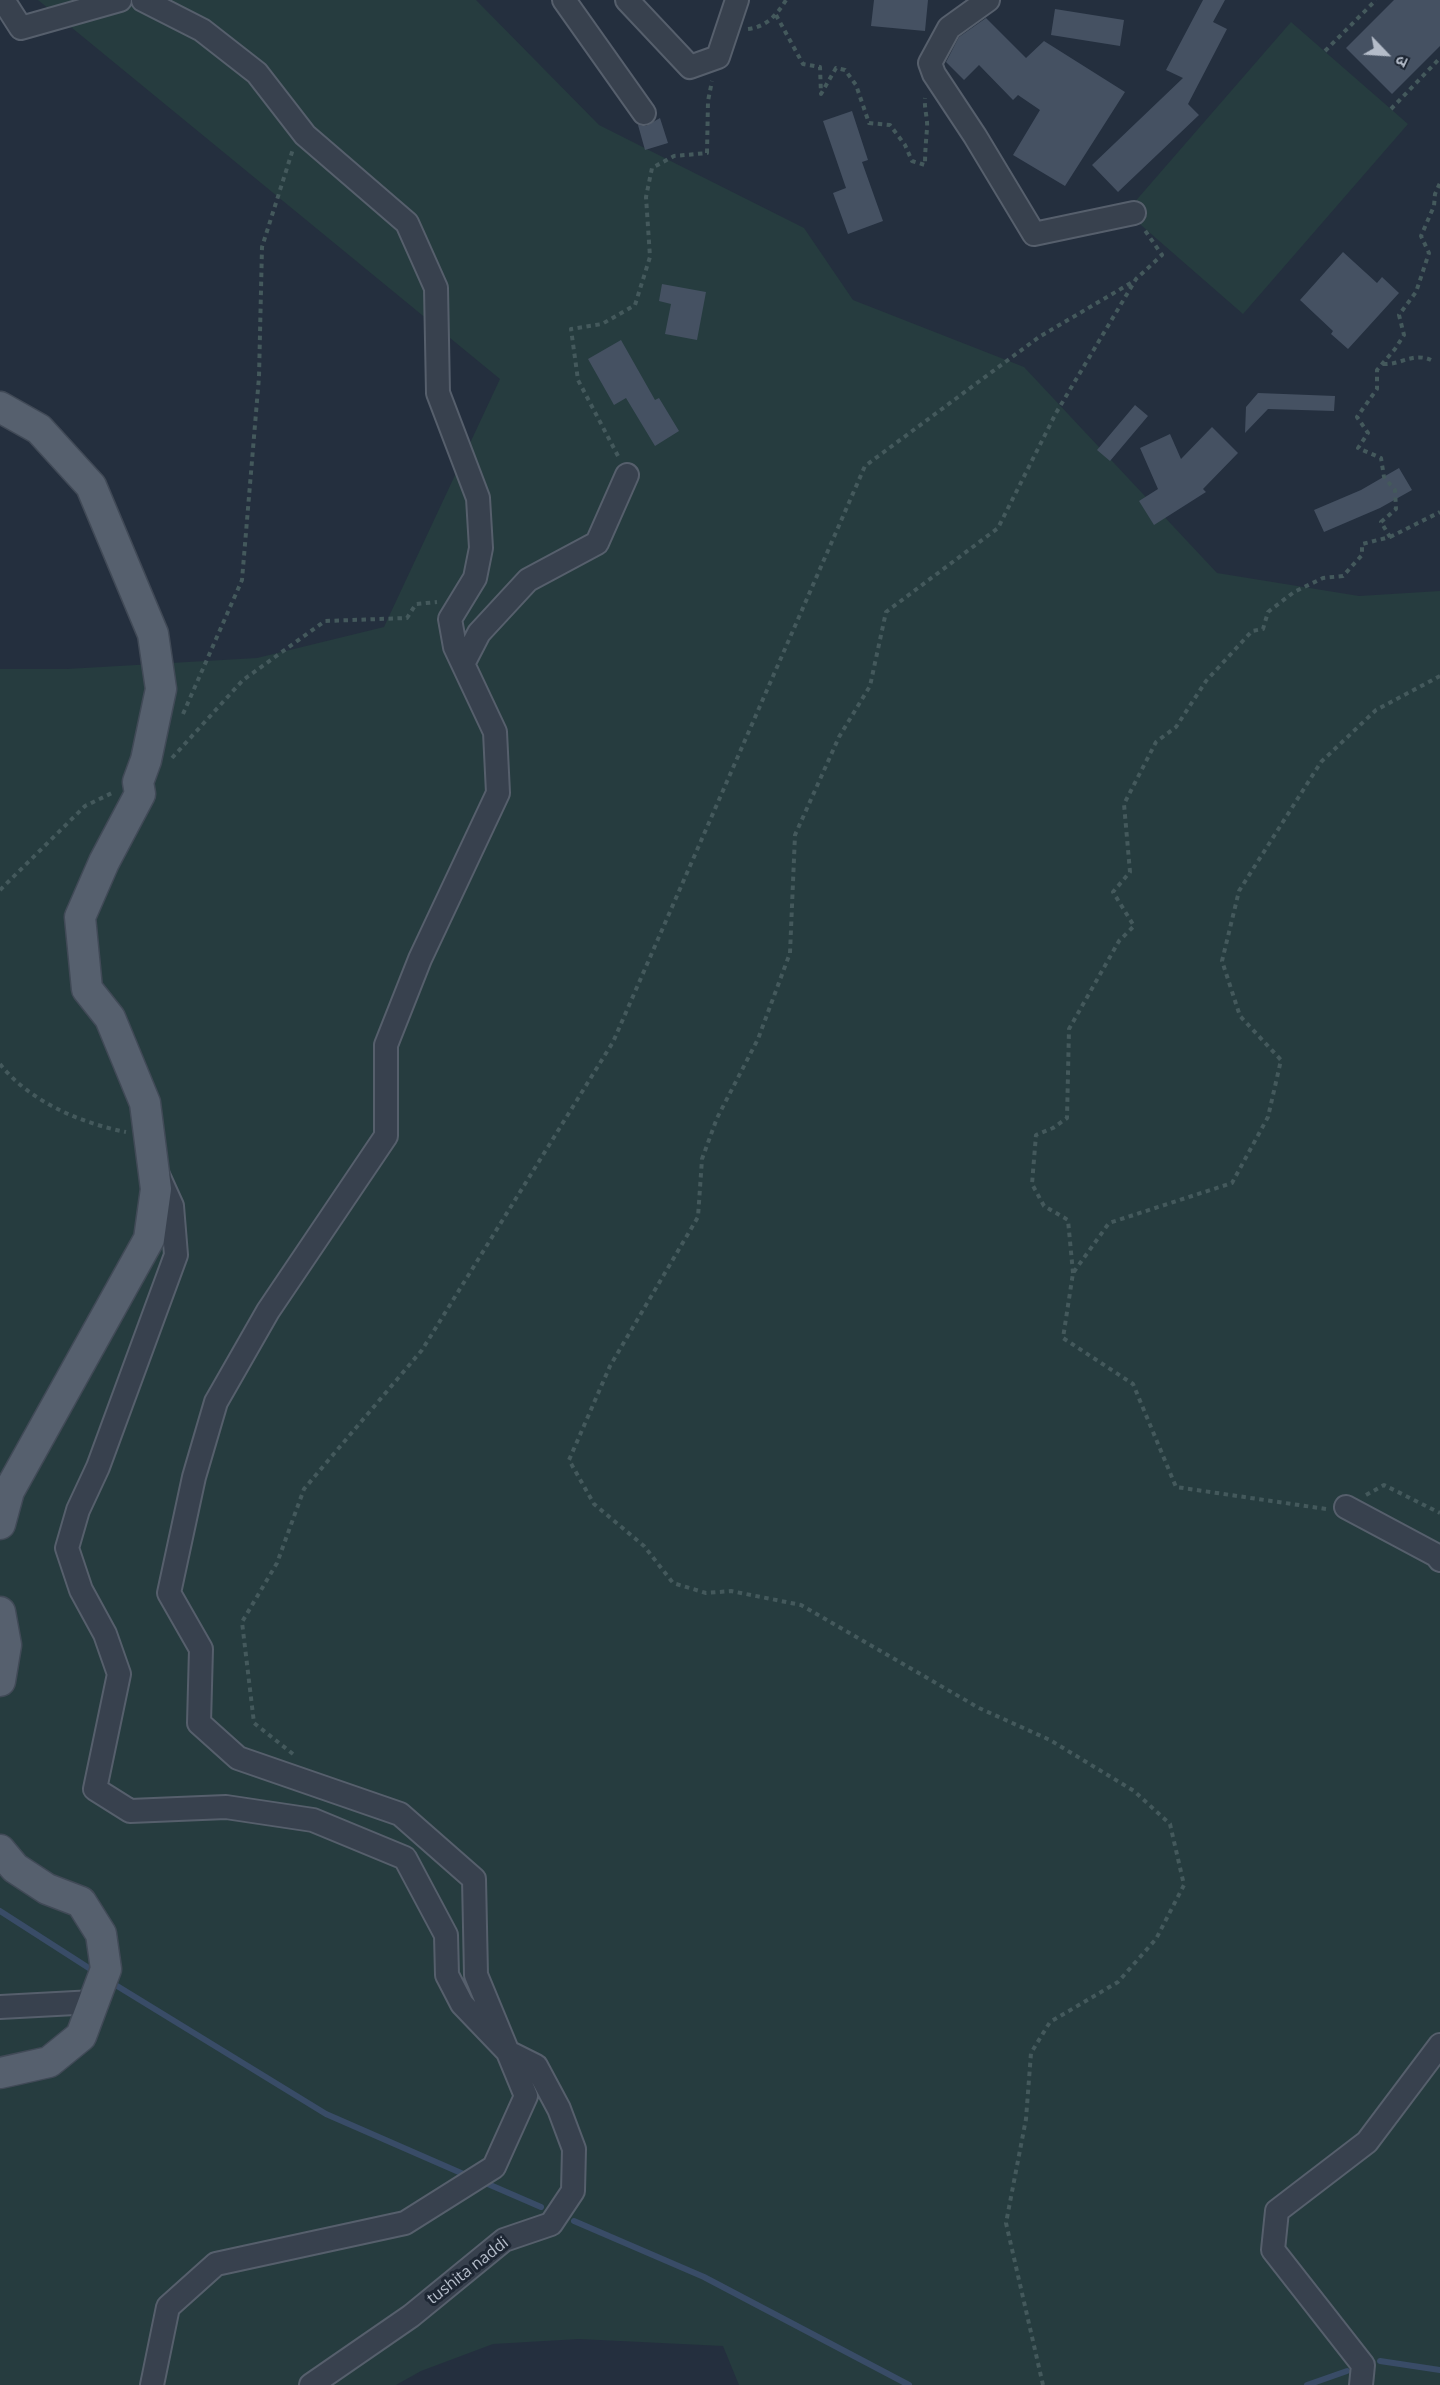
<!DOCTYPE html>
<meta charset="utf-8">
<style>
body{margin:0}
#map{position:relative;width:1440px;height:2385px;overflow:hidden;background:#242f3e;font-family:"Open Sans","Noto Sans Devanagari",sans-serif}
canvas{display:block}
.north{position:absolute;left:1356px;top:24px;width:60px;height:60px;-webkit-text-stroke:4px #1d2633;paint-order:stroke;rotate:115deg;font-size:16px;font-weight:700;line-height:24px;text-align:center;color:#b4bcc9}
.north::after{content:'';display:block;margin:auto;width:21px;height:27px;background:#b4bcc9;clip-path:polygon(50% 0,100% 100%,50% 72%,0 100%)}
</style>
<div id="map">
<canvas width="1440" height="2385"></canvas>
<div class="north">उ</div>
</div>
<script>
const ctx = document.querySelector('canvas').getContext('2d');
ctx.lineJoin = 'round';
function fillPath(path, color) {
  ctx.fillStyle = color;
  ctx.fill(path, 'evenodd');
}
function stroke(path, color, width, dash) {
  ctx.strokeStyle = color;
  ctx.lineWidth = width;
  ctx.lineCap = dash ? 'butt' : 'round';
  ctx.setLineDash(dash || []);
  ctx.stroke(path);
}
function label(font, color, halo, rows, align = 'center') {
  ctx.font = font + ' "Open Sans",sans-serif';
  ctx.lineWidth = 6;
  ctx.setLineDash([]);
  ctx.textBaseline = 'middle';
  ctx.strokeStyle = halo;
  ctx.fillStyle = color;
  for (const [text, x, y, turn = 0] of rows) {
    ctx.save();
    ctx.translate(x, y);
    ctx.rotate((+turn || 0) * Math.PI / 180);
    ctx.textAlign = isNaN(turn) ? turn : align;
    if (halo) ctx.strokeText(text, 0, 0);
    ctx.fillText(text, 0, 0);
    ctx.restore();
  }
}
fillPath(new Path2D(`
 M38,0h438l123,125 205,103 49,72 171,67 193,206 142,23 81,-5v1794h-701l-16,-39 -144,-7 -86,5 -72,27 -25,14h-396v-1716h67l190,-11 127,-31 116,-248z
 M1291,22l117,102 -165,190 -117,-102z`), '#263c3f');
stroke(new Path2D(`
 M0,1911l95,61
 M109,1981l217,133 142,62
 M481,2181l60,26
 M574,2221l130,56 205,108
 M1380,2361l60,9
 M1307,2385l40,-14`), '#394c67', 6);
fillPath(new Path2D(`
 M874,0h54l-3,31 -54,-5z
 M1203,0h22l-12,22 14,7 -39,75 11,11 -81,77 -26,-27 91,-87 -17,-8z
 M1394,0h46v46l-48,48 -46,-46z
 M1055,9l69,11 -4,26 -69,-11z
 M986,18l40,40 18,-17 81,51 -60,94 -52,-31 27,-45 -22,-15 -5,5 -34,-35 -15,15 -18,-18 13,-25z
 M852,111l16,49 -6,2 21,59 -35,13 -15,-41 13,-5 -23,-67z
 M660,118l8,25 -23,7 -7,-25 8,1z
 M1343,252l34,31 5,-6 17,16 -51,56 -17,-15 2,-3 -33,-31z
 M662,284l44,8 -9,48 -32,-6 6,-30 -12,-3z
 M621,340l34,60 4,-2 20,33 -24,15 -29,-48 -12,7 -26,-46z
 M1258,393l77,3 -1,15 -66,-2 -23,24 1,-26z
 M1135,405l13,11 -38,45 -13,-11z
 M1212,427l26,26 -35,36 3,3 -52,33 -15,-24 19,-12 -18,-41 30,-14 11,25z
 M1399,468l13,22 -32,18 -56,24 -10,-22 47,-20z`), '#455162');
const minor = new Path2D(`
 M3,0l18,28 99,-28
 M143,0l59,30 55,43 48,62 102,88 29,65 2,105 40,105 3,50 -6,30 -25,41 5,28 40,85 3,61 -78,166 -34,86v91l-118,175 -52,91 -22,75 -25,116 32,56 -2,74 39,35 162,56 74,65 2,96 50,121 -32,71 -89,56 -189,41 -48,43 -16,78
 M564,0l80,113
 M627,0l63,67 28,-10 19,-57
 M988,0l-39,28 -19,35 4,11 41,62 59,98 100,-21
 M463,664l16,-31 49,-53 69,-37 30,-68
 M157,1173l15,33 4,49 -78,212 -20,43 -11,38 14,42 24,44 14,40 -24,115 35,22 96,-4 87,13 92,38 41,77 1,40 15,29 46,48 28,14 23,43 15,40 -1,42 -22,33 -47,16 -93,76 -100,69
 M1346,1507l90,48 4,5
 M0,2007l94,-5
 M1361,2385l2,-20 -90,-115 4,-39 90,-69 73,-97`);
const major = new Path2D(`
 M0,407l39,22 52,57 62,148 8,55 -15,71 -8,22 2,12 -36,68 -24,55 7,72 23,29 35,85 11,86 -7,50 -140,252 -9,33
 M0,1612l6,33 -6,36
 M0,1850l15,18 32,21 34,13 20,32 5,35 -25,67 -32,26 -49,11`);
stroke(minor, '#565f6c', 26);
stroke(major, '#414a57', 33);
stroke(new Path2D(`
 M776,15l27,49 17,3 1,27 15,-26 9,2 11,15 13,38 21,2 15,20 7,16 13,4c0,-13 1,-24 2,-36 1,-10 -3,-20 -2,-31
 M748,29c18,-2 29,-14 38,-29
 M1325,51l51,-51
 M1391,109l49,-51
 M1383,364c18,1 30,-12 48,-4
 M618,456l-40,-76 -7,-51 31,-5 33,-19 15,-48 -4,-60 6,-29 22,-12 33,-3 1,-52 4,-20
 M1390,537l50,-25
 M183,714l59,-134 17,-203 3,-130 31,-98
 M172,758l71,-78 82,-59 82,-3 9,-14 21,-2
 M0,890l85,-84 27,-13
 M0,1064c29,37 80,59 126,68
 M1073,1273l-5,-53 -24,-14 -12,-22 4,-49 17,-7 14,-10 2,-89 50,-88 15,-15 -21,-34 17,-20 -6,-68 32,-62 20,-15 30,-46 46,-50 11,-2 5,-17 26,-20 29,-14 20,-2 19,-21v-11l28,-7 -9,-15 15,-13 -1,-19 -11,-13 -3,-19 -23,-10 10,-15 -11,-16 20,-28v-19l18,-21 9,-14 -5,-20 17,-23 13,-39 -8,-17 13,-30 1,-12 5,-11
 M1366,1495l18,-10 56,28
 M1326,1509l-150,-22 -43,-103 -70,-46 10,-65 36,-50 123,-40 36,-66 13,-57 -41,-44 -18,-55 17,-70 82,-129 55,-52 64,-34
 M293,1754l-39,-31 -12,-101 35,-59 27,-74 118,-139 191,-308 252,-576 174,-129 97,-57
 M1043,2385l-37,-162 20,-104 5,-66 19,-31 68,-40 38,-43 28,-54 -14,-61 -36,-33 -84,-51 -71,-32 -178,-103 -70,-14 -25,2 -33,-10 -29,-37 -50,-42 -25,-44 41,-94 88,-149 4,-58 15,-41 41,-79 32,-86 5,-118 44,-98 31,-51 16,-74 112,-84 58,-115 80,-134 26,-24 -18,-26`), '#44595c', 4, [4.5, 4.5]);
stroke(minor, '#38414e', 22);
stroke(major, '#56606e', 30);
label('16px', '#b4bcc9', '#1d2633', [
 ["tushita naddi",468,2271,-38]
]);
</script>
